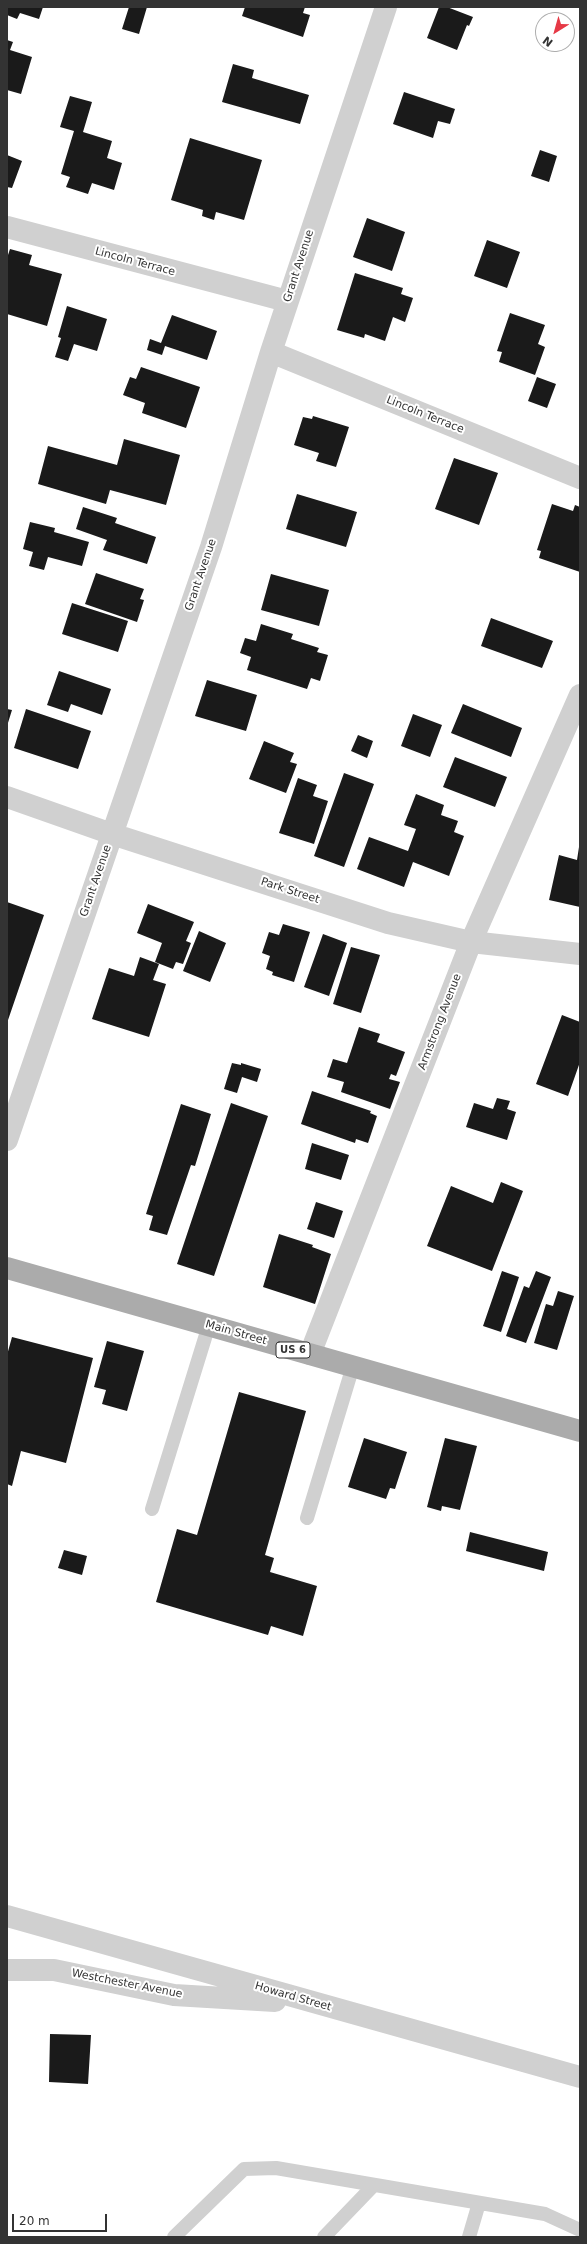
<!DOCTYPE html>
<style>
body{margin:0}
#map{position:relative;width:587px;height:2244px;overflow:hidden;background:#fff;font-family:"DejaVu Sans",sans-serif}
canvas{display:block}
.frame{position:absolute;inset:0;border:8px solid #333;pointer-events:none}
.north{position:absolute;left:535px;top:12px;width:40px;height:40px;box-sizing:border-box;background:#fff;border:1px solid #adadad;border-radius:50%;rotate:217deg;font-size:11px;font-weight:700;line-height:16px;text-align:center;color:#333}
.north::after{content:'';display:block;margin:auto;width:14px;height:18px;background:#e63946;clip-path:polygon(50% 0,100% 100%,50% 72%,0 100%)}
.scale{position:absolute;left:12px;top:2214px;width:95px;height:18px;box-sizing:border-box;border:2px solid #333;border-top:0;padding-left:5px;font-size:12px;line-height:14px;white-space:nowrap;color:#333;-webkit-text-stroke:3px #fff;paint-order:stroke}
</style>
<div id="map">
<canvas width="587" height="2244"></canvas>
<div class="frame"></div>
<div class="north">N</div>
<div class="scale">20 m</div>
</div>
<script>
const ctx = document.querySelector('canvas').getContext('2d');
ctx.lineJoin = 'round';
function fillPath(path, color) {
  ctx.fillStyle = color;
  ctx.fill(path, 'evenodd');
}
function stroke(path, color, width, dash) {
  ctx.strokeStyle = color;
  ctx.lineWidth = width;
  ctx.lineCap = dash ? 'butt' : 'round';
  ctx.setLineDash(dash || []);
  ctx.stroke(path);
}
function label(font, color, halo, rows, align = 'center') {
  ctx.font = font + ' "DejaVu Sans",sans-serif';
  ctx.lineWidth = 4;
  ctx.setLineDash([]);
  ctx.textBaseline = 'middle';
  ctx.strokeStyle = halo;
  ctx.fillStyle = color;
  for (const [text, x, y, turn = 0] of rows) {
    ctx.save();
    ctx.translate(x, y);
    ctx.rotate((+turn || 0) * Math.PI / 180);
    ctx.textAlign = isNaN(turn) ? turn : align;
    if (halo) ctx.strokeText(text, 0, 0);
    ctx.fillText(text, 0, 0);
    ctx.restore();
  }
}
fillPath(new Path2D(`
 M7,7h36l-4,12 -19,-6 -3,6 -10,-4z
 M129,7h18l-8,27 -17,-5z
 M245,7h60l-2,6 7,2 -7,22 -61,-21z
 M439,7h8l26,10 -4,9 -2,-1 -10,25 -30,-12z
 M7,40l6,2 -3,8 22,7 -11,37 -14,-4z
 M233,64l21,6 -2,8 57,17 -9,29 -78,-22z
 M404,92l51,17 -5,15 -12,-3 -5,17 -40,-14z
 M70,96l22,6 -9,30 29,9 -5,17 15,5 -8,27 -22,-7 -4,11 -22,-7 4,-10 -9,-3 13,-43 -14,-4z
 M190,138l72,22 -18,60 -28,-8 -2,8 -12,-4 1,-6 -32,-10z
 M540,150l17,6 -8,26 -18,-6z
 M7,155l15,6 -10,27 -5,-1z
 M367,218l38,14 -13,39 -39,-14z
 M487,240l33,12 -13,36 -33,-12z
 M10,249l22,6 -3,10 33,9 -15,52 -40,-12v-56z
 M355,273l48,15 -2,6 12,4 -8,24 -12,-5 -8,24 -20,-7 -1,4 -27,-8z
 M67,306l40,13 -10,32 -23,-7 -6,17 -13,-4 6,-19 -3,-1z
 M510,313l35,12 -7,19 7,3 -10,28 -36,-13 3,-10 -5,-1z
 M172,315l45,16 -10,29 -42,-14 -3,9 -15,-5 3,-11 11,4z
 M141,367l59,20 -14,41 -44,-15 3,-10 -22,-8 7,-18 6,2z
 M537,377l19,7 -9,24 -19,-7z
 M313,416l36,11 -13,40 -20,-6 3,-8 -25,-8 9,-28 9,2z
 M124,439l56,16 -14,50 -56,-15 -4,14 -68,-20 10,-38 69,19z
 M454,458l44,15 -19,52 -44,-16z
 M297,494l60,18 -11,35 -60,-18z
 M552,504l21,7 2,-6 5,2v65l-41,-14 2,-7 -4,-1z
 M83,507l34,11 -2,5 41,14 -9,27 -44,-14 4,-10 -31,-11z
 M30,522l25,6 -1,4 35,10 -7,24 -34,-9 -4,13 -15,-4 4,-14 -10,-3z
 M96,573l48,16 -4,10 4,1 -7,22 -52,-18z
 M271,574l58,16 -10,36 -58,-16z
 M72,603l56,18 -10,31 -56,-18z
 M491,618l62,23 -11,27 -61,-22z
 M261,624l32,10 -2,5 28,9 -2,4 11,3 -8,26 -9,-3 -4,11 -60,-19 4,-13 -11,-4 5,-15 11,3z
 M59,671l52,18 -9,26 -31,-11 -3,8 -21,-7z
 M207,680l50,15 -11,36 -51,-15z
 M463,704l59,24 -11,29 -60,-24z
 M7,709l5,1 -5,16z
 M26,709l65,22 -13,38 -64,-21z
 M413,714l29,11 -12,32 -29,-11z
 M358,735l15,6 -6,17 -16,-7z
 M264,741l30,12 -4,9 7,2 -11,29 -37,-14z
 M455,757l52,20 -12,30 -52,-20z
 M344,773l30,11 -30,83 -30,-11z
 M298,778l19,7 -4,11 15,5 -14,43 -35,-11z
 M416,794l28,11 -3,10 17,6 -4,11 10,4 -15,40 -36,-14 -9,25 -47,-18 12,-32 39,14 8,-22 -12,-4z
 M579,847l1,60 -31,-7 10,-45 18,5z
 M7,902l37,13 -37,108z
 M148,904l46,18 -8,19 5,2 -8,21 -7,-2 -3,7 -18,-7 7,-19 -25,-10z
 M283,924l27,8 -16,50 -22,-7 1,-3 -7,-3 4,-13 -8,-3 7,-21 10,3z
 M199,931l27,12 -16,39 -27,-11z
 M323,934l24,9 -18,53 -25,-9z
 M351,947l29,8 -19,58 -28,-9z
 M140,957l19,7 -6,16 13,4 -17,53 -57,-18 17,-51 25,8z
 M562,1015l18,7v40l-12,34 -32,-12z
 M359,1027l21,7 -3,8 28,10 -9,24 -5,-2 -2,5 11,3 -10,27 -49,-17 3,-10 -17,-5 6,-18 14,4z
 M232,1063l9,2v-2l20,6 -4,13 -15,-5 -5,16 -13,-4z
 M312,1091l59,20 -1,2 7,3 -9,27 -12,-4 -1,4 -54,-19z
 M497,1098l13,3 -3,8 9,3 -9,28 -41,-13 8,-24 19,6z
 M231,1103l37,13 -54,160 -37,-12z
 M181,1104l30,10 -16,52 -4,-1 -24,70 -18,-5 4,-14 -7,-2z
 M312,1143l37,12 -8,25 -36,-11z
 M501,1182l22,9 -31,80 -65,-25 24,-60 42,17z
 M316,1202l27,9 -9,27 -27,-9z
 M279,1234l34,11 -1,2 19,7 -16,50 -52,-17z
 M502,1271l17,6 -18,55 -18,-6z
 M536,1271l15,6 -25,66 -20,-7 18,-50 5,2z
 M558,1291l16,5 -17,54 -23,-7 12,-39 7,2z
 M12,1337l81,21 -27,105 -45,-12 -9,35 -5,-2v-129z
 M107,1341l37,10 -17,60 -25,-7 4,-14 -12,-3z
 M239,1392l67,19 -41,144 9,3 -4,14 47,14 -14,50 -32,-10 -3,9 -112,-33 21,-73 20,6z
 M364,1438l43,14 -12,37 -5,-1 -4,11 -38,-12z
 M445,1438l32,8 -17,64 -18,-4 -1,5 -14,-4z
 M470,1532l78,20 -4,19 -78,-20z
 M64,1550l23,6 -5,19 -24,-7z
 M50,2034l41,1 -3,49 -39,-2z`), '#1a1a1a');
stroke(new Path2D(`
 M152,1509l57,-184
 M307,1518l46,-152
 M174,2237l70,-68 32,-1 269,46 35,16
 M324,2237l50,-52
 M469,2237l10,-34`), '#d0d0d0', 14);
stroke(new Path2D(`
 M7,227l280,74
 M271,352l309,126
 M7,797l105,37 276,89 83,19 109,12
 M7,1140l204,-593 60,-195 115,-345
 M310,1354l161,-412 109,-247
 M7,1916l573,161
 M7,1970h47l120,25 101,6`), '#d0d0d0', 22);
stroke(new Path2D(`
 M7,1268l573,163`), '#ababab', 22);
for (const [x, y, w] of [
 [293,1350,34]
]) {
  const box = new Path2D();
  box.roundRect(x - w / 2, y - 8, w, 16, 3);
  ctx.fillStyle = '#fff';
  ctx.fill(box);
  stroke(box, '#333', 1);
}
label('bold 10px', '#333', null, [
 ["US 6",293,1350]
]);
label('11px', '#333', '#fff', [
 ["Lincoln Terrace",135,262,15],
 ["Grant Avenue",299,266,-72],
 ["Lincoln Terrace",425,415,22],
 ["Grant Avenue",201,575,-71],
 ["Grant Avenue",96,881,-71],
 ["Park Street",290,891,18],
 ["Armstrong Avenue",440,1022,-69],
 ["Main Street",236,1333,16],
 ["Westchester Avenue",127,1984,11],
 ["Howard Street",293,1997,16]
]);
</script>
